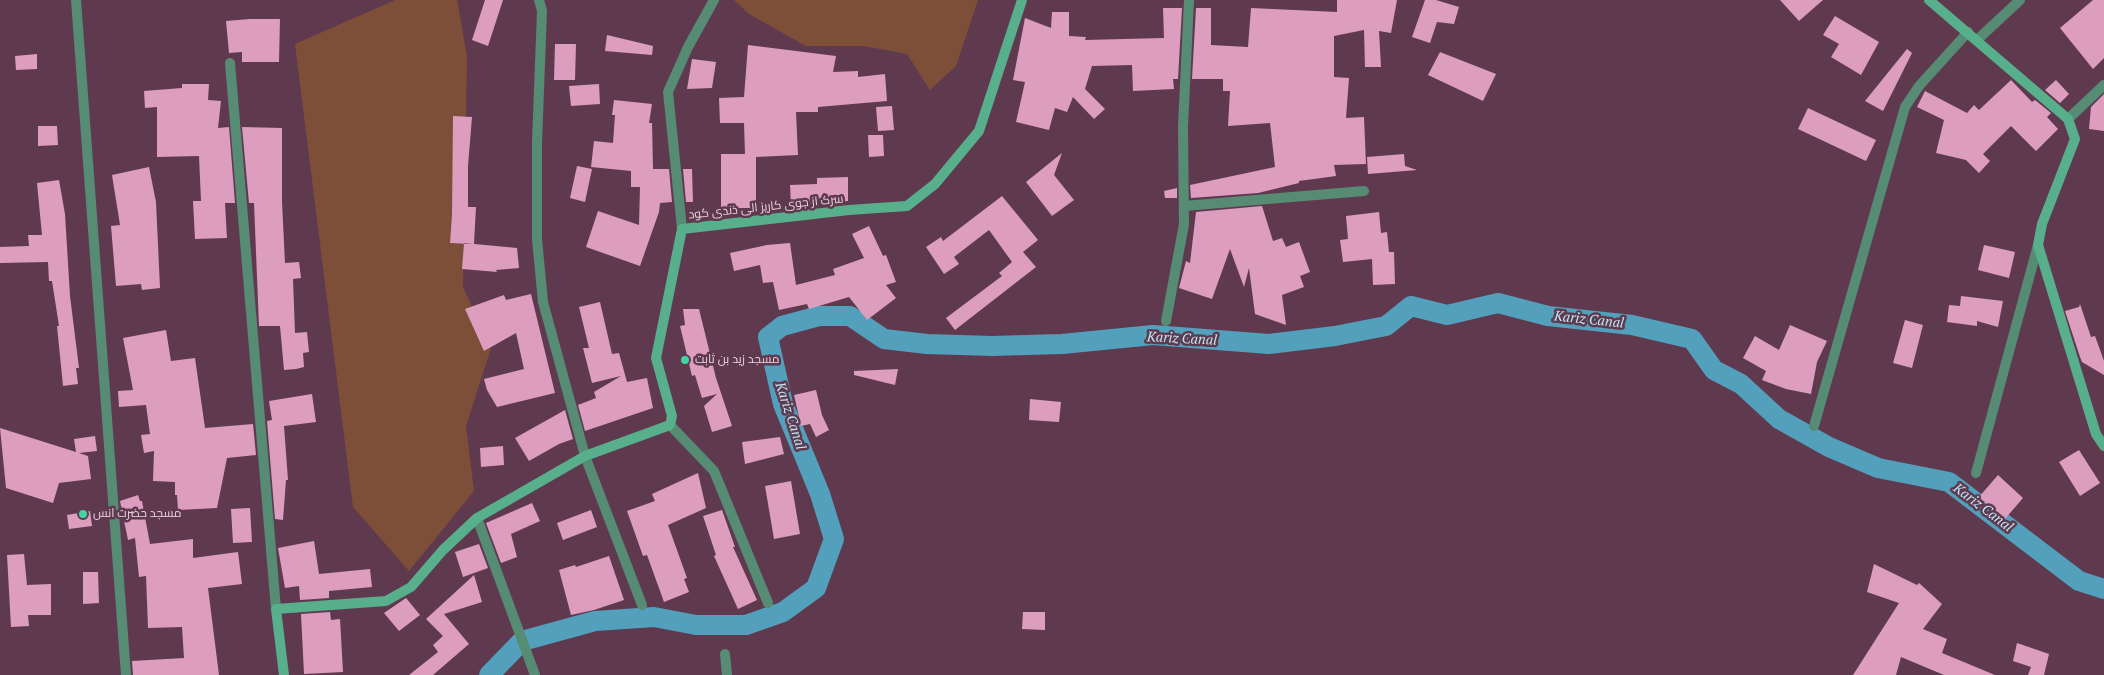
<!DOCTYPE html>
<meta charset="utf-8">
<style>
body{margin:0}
canvas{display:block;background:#5f3a4f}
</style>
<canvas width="2104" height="675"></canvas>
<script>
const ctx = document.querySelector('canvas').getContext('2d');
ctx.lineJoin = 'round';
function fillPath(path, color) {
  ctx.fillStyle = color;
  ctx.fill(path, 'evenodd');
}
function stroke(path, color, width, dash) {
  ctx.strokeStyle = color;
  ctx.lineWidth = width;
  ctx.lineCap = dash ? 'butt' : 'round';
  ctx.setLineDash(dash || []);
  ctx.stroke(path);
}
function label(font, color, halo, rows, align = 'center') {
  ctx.font = font + ' "PT Serif",Cairo,serif';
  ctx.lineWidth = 5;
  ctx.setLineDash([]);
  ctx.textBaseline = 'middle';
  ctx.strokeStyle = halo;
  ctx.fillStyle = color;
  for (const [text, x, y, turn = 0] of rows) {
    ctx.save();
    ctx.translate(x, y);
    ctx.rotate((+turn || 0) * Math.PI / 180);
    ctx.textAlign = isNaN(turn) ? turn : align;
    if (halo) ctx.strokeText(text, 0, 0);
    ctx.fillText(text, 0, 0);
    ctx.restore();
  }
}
fillPath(new Path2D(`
 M395,0h62l10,56 -4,231 28,61 -25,78 8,65 -65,80 -56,-64 -58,-463z
 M734,0h244l-22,66 -26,24 -23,-36 -43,-8h-58l-57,-32z`), '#7d4e38');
stroke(new Path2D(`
 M489,675l33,-34 73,-20 59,-4 42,8h50l37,-13 33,-24 18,-49 -14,-45 -37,-90 -15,-67 14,-11 37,-10h31l34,23 43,5 65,2 70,-2 91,-9 116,9 66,-8 51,-10 25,-20 36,9 51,-12 50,13 84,9 60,14 22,31 27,14 38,35 50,28 49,21 71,14 130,99 25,8`), '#53a0bd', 20);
fillPath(new Path2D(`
 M485,0h18l-15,46 -16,-6z
 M1337,0h60l-6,33 -12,-2 2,36h-16l-1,-37 -30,6v41l15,1 -3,40 18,-1 2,47 -32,1 2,11 -37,5v2l-41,10 -67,5 -1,-13 85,-18 -5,-44 -42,3 2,-35h-7v-12h-31l4,-71h15v37l37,2 3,-39 86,4z
 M1425,0h11l23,7 -5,17 -17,-2 -7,21 -18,-6z
 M1780,0h43l-24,21z
 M2093,0h11v58l-11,11 -33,-41z
 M1163,8h19l-4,71h-5l1,10 -41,2 -1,-26 -40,1 -7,23 20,20 -11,10 -21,-22 -6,15 -12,-4 -6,22 -33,-8 9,-40 -12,-2 12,-62 26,10 1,-16h17v24l17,1 -1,3 79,-2z
 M1835,16l44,26 -18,33 -30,-18 8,-13 -16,-9z
 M250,19h30l-1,43h-37v-10l-13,1 -3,-32z
 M607,35l46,11 -1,9 -47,-4z
 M555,44h21l-1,36h-21z
 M748,45l88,11 -3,16 25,-1v6l27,-3 2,27 -69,6v5h-22l2,43 -42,2v51h-35v-54h24l-1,-31h-24l-1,-25 25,-1z
 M1907,49l5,4 -29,58 -18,-10z
 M1440,52l56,22 -13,27 -55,-26z
 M37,54v15l-21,1 -1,-14z
 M692,59l24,3 -4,26 -25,1z
 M2011,80l21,22 3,-2 16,13 -4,4 11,12 -22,22 -25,-25 -28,28 7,7 -11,12 -13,-13 -30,-7 8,-33 -27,-13 8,-16 42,22 7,-8 5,5z
 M2056,80l13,14 -9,9 -15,-13z
 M182,84h27l-1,16 13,1 -3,27 11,-1 6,76h-10l2,35 -32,1 -2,-38h8l-2,-45 -42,1v-50l-12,1 -1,-17 38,-3z
 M599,84l1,20 -29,2 -2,-20z
 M2104,94v37l-15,-2 2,-22z
 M614,100l38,4 -3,19h3l1,46h16l3,33 -12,1 -1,9 -19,54 -54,-19 12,-36 41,14 1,-38h-9v-16l-40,-4 3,-26 19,2 2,-28h-3z
 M892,106l2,24 -16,1 -2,-24z
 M1808,108l68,32 -10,21 -68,-32z
 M453,116l19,1 -4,49v41h8l-2,37 -24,-1 2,-28z
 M38,126h19l1,19 -20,1z
 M242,127l40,1v74l3,61 14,-1 2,16 -8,1 2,54 12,-1 2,20 -6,1 1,14 -8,2 -12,1 -4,-44h-21l-5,-123h-5z
 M868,135h15l1,21 -15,1z
 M1062,153l-8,22 20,25 -22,16 -26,-34z
 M1404,154l1,12 12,4 -49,4 -1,-17z
 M577,166l15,3 -7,33 -15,-4z
 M149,167l7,35 4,86 -18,2 -1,-6 -25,2 -5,-60 9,-1 -8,-50z
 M683,169h9l1,33h-7z
 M848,177v24l-57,5 -1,-21 27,-1v-6z
 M59,180l6,34 5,82 9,72h-3l2,16 -15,2 -6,-60h2l-7,-45h-3l-1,-19 -48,1v-16l29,-1 -1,-11h14l-5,-52z
 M1177,188v10h-12l-1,-7z
 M1002,196l36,44 -15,12 13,15 -81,63 -9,-12 56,-42 -3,-3 13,-11 -23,-32 -35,27 5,7 -15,10 -18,-27 15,-10 2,4z
 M1262,206l11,35 9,-3 4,9 13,-5 11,30 -10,4 4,11 -22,8 4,30 -31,-11 -6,-46 -5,19 -14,-38 -18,50 -33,-11 7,-27 4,2 6,-51z
 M1379,212l2,21 6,-1 2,20h5l1,32 -22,1 -1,-26 -29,3 -3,-22 8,-1 -2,-23z
 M869,226l14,30 3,-1 10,27 -10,3 10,13 -29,22 -18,-23 -40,12 -2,-5 -28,6 -6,-28 -10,1 -3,-18 -26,6 -4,-18 37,-8 23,-2 6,42 39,-10 -2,-6 31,-11 -12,-24z
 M464,243l53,5 2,20 -23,2 1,2 -35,-3z
 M1984,245l31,7 -6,26 -31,-8z
 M531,294l24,99 -58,14 -10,-17 -3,-11 40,-10 -8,-36 -32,18 -19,-42 39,-14 2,5z
 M1961,296l42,5 -5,26 -21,-6v5l-30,-4 2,-17 11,1z
 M600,302l12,52 7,-1 8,29 20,-4 6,30 -68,23 -7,-26 18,-7 -2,-6 27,-16 -29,7 -9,-35h6l-10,-41z
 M2080,304l11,33 4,-1 9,25v14l-22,-13 -2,-5 -15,-46 14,-4z
 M683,309h16l17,69 16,48 -20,6 -8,-26 13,-12 -15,4 -7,-23 -3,1 -12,-50 5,-1z
 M1905,320l18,5 -11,43 -19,-5z
 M1790,325l37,16 -10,21 -6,32 -25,-5 -24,-9 4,-9 -23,-13 12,-22 24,14z
 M166,330l5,31 24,-3 10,70 48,-4 3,31 -29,3 -10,50 -39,2 -1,-15h-2v-13l-22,-1 1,-30 -10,2 -3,-18 9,-1 -4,-29 -27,2 -1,-16 15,-1 -10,-52z
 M898,369l-3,16 -41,-10v-4z
 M816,390l6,25 7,15 -13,7 -6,-13 -9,2 -7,-31z
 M312,394l4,28 -32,4 4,54h-2l-3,40 -8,-1 -8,-98 5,-1 -3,-19z
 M1030,399l31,3 -2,20 -30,-2z
 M565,410l8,29 -14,5 -30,17 -14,-23z
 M0,428l76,24 -2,-13 21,-3 2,15 -18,2 9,3 3,23 -32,4 -6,20 -47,-15z
 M780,437l4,17 -39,10 -3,-22z
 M503,446l1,19 -23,2 -1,-19z
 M2079,450l21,33 -20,13 -21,-34z
 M698,473l8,35 -38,17 19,53 -3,1 5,13 -25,10 -17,-47 -4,1 -16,-45 28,-10 -3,-7z
 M1998,475l25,23 -19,22 -25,-23z
 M791,481l9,53 -26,5 -9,-53z
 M138,495l2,6h2l8,43 43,-5v19l45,-6 4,32 -34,4 11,87h-86l-1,-14 52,-3 -2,-31 -34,1 -2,-52 -7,1 -4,-39 -7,2 -8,-39z
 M532,503l8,18 -29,13 6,23 -16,6 -15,-40z
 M250,508l2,34 -19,1 -2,-34z
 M591,510l6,17 -34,13 -6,-17z
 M722,510l13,37h-2l24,53 -19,9 -24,-53 2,-1 -13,-39z
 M90,511l2,15 -23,3 -2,-14z
 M314,541l5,33 51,-5 2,18 -43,4v7l-29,2 -1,-14 -14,2 -7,-40z
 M479,544l9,24 -25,9 -8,-25z
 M24,554l3,31 24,-1v31h-23l1,11 -18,1 -4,-72z
 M609,556l15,44 -30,10 -23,5 -12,-45 16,-5 1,2z
 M1874,564l43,21 2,-2 23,21 -19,25 24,10 -5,14 53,22h-51l-43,-18 -5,18h-43l46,-72 -32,-11z
 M83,572h15l1,31 -16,1z
 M474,575l8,27 -38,12 25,30 -36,31h-24l29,-23 -5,-7 10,-9 -17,-17z
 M406,598l14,17 -21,16 -15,-18z
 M330,612l1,8 9,-1 3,53 -39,2 -3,-60z
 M1023,612h22v18l-23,-1z
 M2017,643l32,11 -5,21h-16l3,-8 -18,-6z`), '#dc9dbf');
stroke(new Path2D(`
 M76,0l50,675
 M539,0l3,11 -5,132v96l6,63 42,154 57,149
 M1977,40l43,-40
 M230,63l46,546
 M2068,119l36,-34
 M1184,206l180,-15
 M682,229l-14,-137 20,-45 26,-47
 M1166,321l18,-97 -1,-97 6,-127
 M670,425l44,46 54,132
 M1814,426l91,-319 14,-21 49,-54
 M1976,473l62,-228
 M477,518l58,157
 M725,654l2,21`), '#568b74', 10);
stroke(new Path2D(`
 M1929,0l139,119 7,20 -33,85 -4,21 58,189 8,12
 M284,675l-8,-66 110,-8 25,-14 32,-37 34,-32 108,-62 85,-31 2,-9 -16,-58 26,-129 167,-19 58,-4 28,-22 44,-53 43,-131`), '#57af8c', 10);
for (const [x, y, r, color] of [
 [685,360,5,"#41d4a1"],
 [83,514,5,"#41d4a1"]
]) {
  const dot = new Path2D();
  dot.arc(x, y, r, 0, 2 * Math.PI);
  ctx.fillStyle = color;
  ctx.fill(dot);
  stroke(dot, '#5f3a4f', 2);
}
label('12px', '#ead3df', '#5f3a4f', [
 ["سرک از جوی کاریز الی ذندی کود",766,207,-6]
]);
label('12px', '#ead3df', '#5f3a4f', [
 ["مسجد زید بن ثابت",695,360],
 ["مسجد حضرت انس",93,514]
], 'left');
label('italic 14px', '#bde5f5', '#5f3a4f', [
 ["Kariz Canal",1589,320,6],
 ["Kariz Canal",1182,339,3],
 ["Kariz Canal",790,416,72],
 ["Kariz Canal",1983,508,37]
]);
</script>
